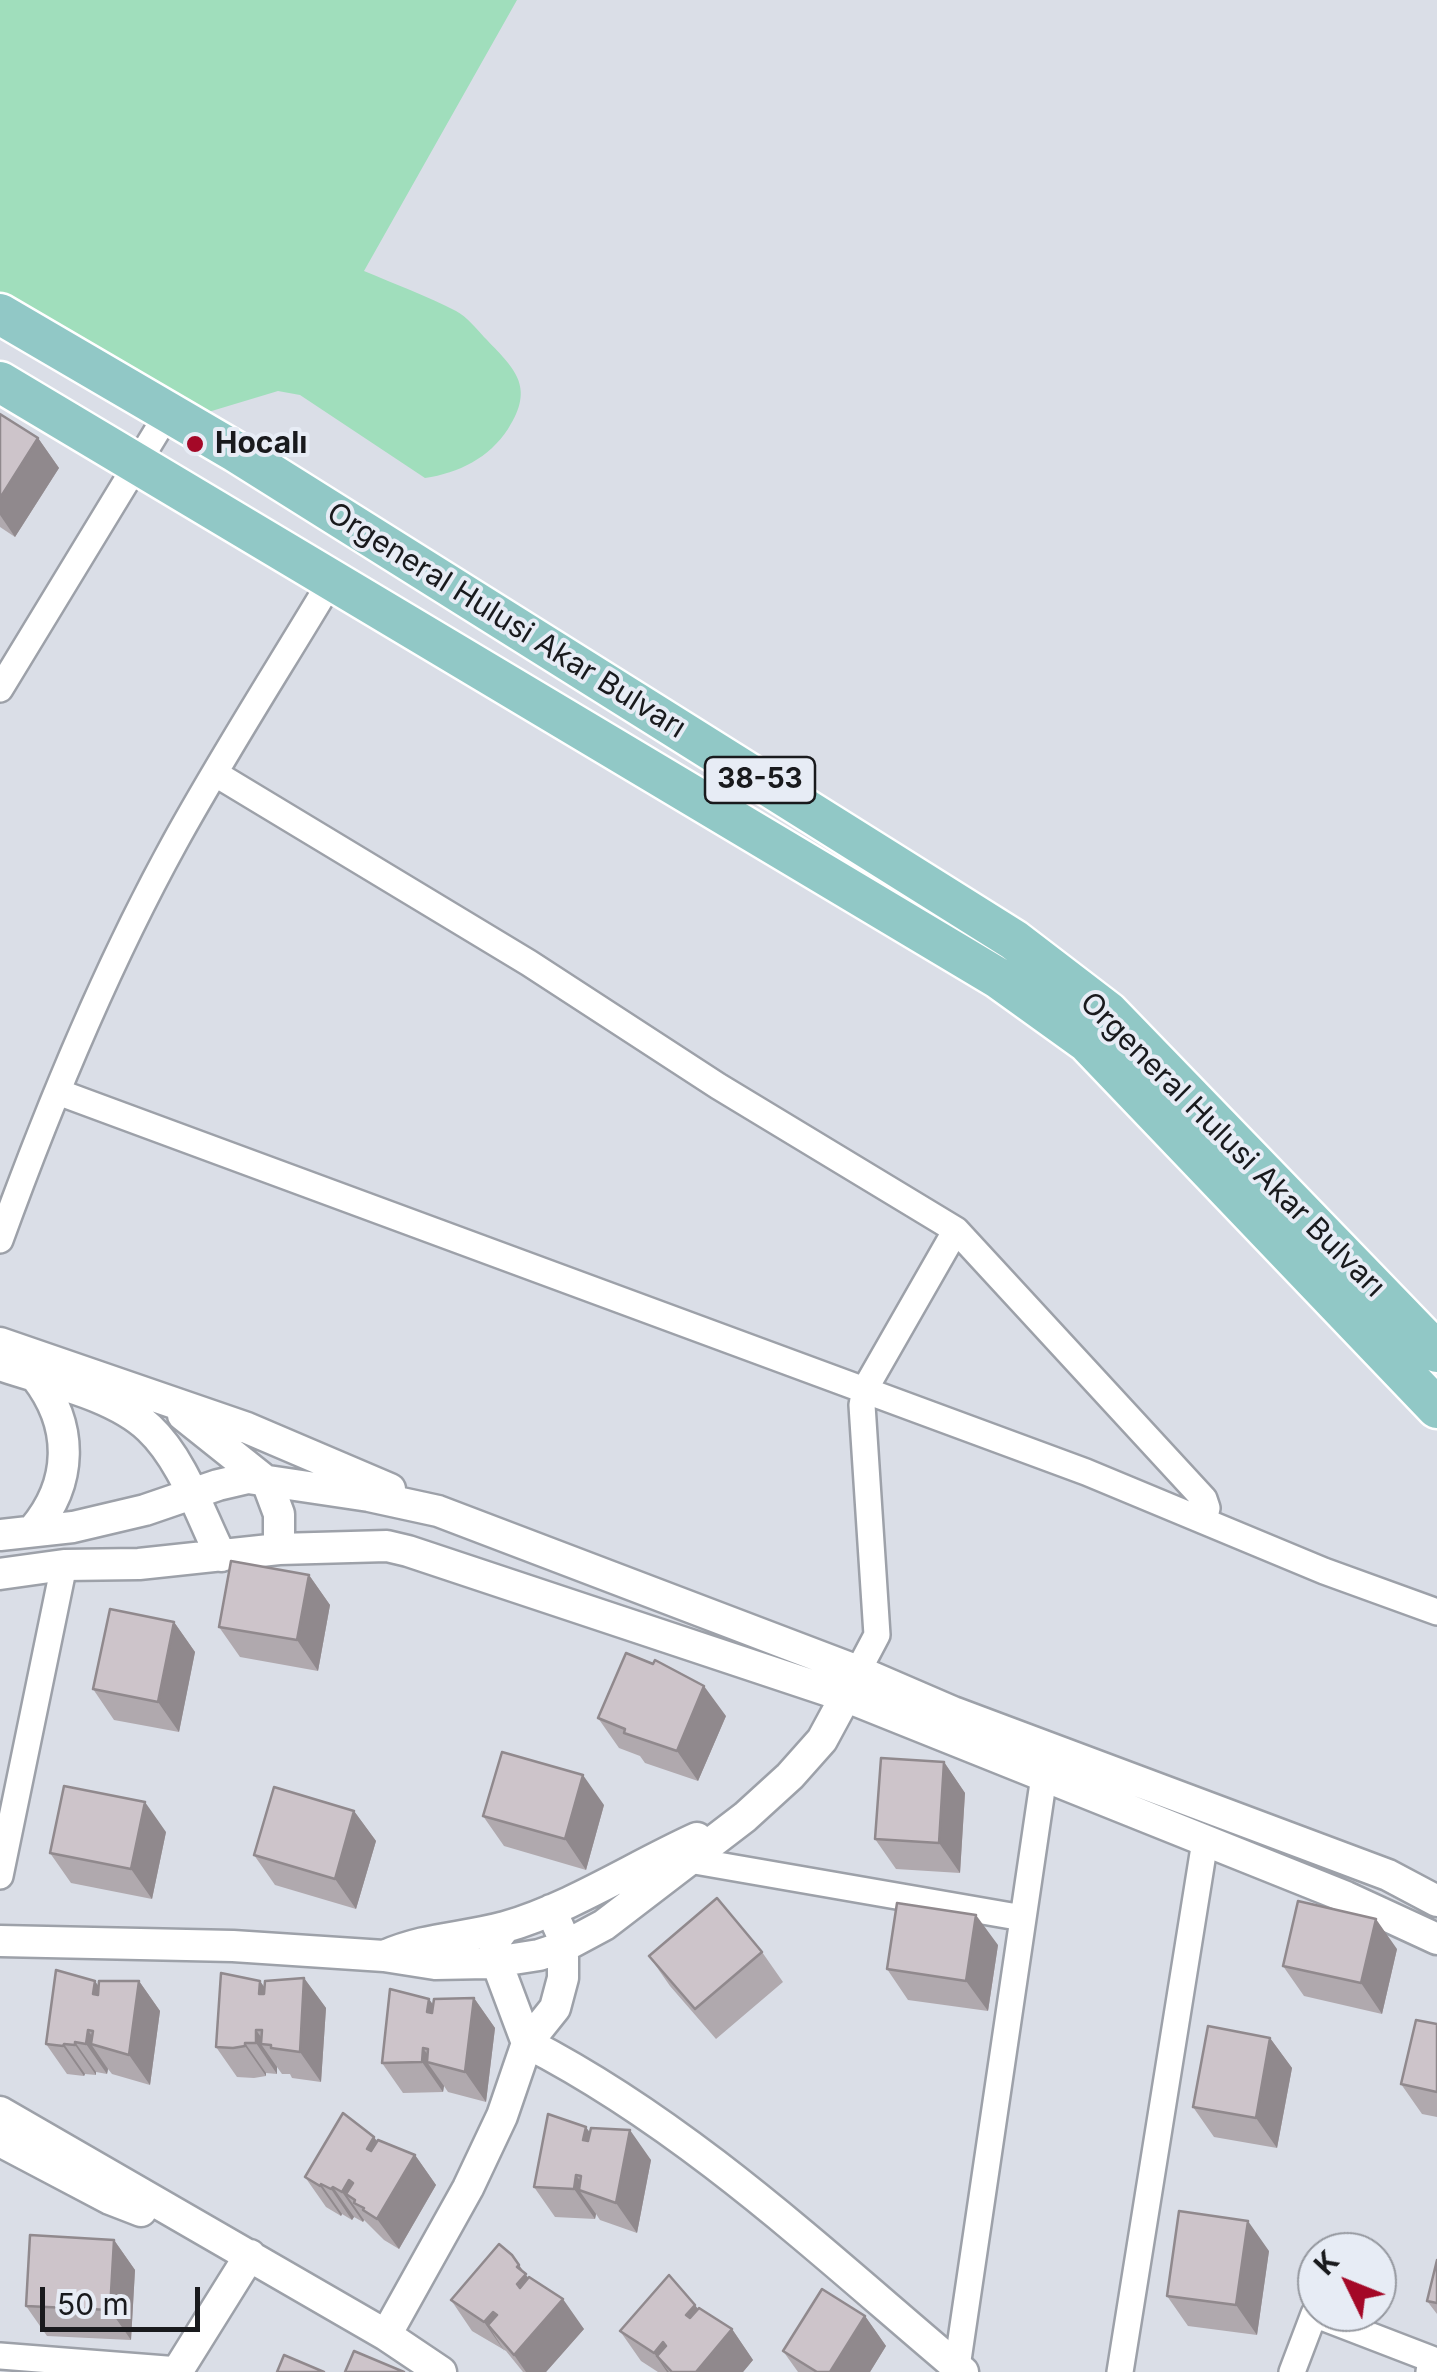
<!DOCTYPE html>
<meta charset="utf-8">
<style>
body{margin:0}
#map{position:relative;width:1437px;height:2372px;overflow:hidden;background:#dadee7;font-family:Inter,sans-serif}
canvas{display:block}
.north{position:absolute;left:1297px;top:2232px;width:100px;height:100px;box-sizing:border-box;background:#e7ecf5;border:2px solid #95989f;border-radius:50%;rotate:313deg;font-size:28px;font-weight:700;line-height:40px;text-align:center;color:#191a1d}
.north::after{content:'';display:block;margin:auto;width:35px;height:45px;background:#a40827;clip-path:polygon(50% 0,100% 100%,50% 72%,0 100%)}
.scale{position:absolute;left:40px;top:2287px;width:160px;height:45px;box-sizing:border-box;border:5px solid #191a1d;border-top:0;padding-left:12px;font-size:30px;line-height:35px;white-space:nowrap;color:#191a1d;-webkit-text-stroke:8px #e7ecf5;paint-order:stroke}
</style>
<div id="map">
<canvas width="1437" height="2372"></canvas>
<div class="north">K</div>
<div class="scale">50 m</div>
</div>
<script>
const ctx = document.querySelector('canvas').getContext('2d');
ctx.lineJoin = 'round';
function fillPath(path, color) {
  ctx.fillStyle = color;
  ctx.fill(path, 'evenodd');
}
function stroke(path, color, width, dash) {
  ctx.strokeStyle = color;
  ctx.lineWidth = width;
  ctx.lineCap = dash ? 'butt' : 'round';
  ctx.setLineDash(dash || []);
  ctx.stroke(path);
}
function label(font, color, halo, rows, align = 'center') {
  ctx.font = font + ' Inter,sans-serif';
  ctx.lineWidth = 8;
  ctx.setLineDash([]);
  ctx.textBaseline = 'middle';
  ctx.strokeStyle = halo;
  ctx.fillStyle = color;
  for (const [text, x, y, turn = 0] of rows) {
    ctx.save();
    ctx.translate(x, y);
    ctx.rotate((+turn || 0) * Math.PI / 180);
    ctx.textAlign = isNaN(turn) ? turn : align;
    if (halo) ctx.strokeText(text, 0, 0);
    ctx.fillText(text, 0, 0);
    ctx.restore();
  }
}
fillPath(new Path2D(`
 M0,0h517l-153,271c31,13 63,25 92,40 11,6 20,17 28,26 30,31 52,49 24,92 -19,29 -49,44 -83,49l-125,-83 -22,-4 -83,25 -195,-119z`), '#a0debc');
const minor = new Path2D(`
 M0,689l168,-276
 M216,774l313,189 189,123 238,144 248,269 3,9 -3,13
 M58,1092l1028,380 238,99 113,41
 M0,1240c49,-135 105,-271 175,-398 49,-89 104,-174 156,-261
 M858,1671l19,-36 -15,-230 3,-16 91,-159
 M689,1860l334,58
 M0,1876l64,-311
 M0,2356l179,14
 M957,2367l87,-591
 M1120,2372l85,-531
 M1292,2372l22,-58 117,45 -2,13`);
const tertiary = new Path2D(`
 M0,1343l247,85 143,61
 M0,1365c46,16 113,29 149,63 34,32 51,86 72,128
 M183,1415l84,67 12,32v35
 M33,1530c40,-47 41,-104 3,-153
 M0,1535l73,-8 72,-17 73,-25 30,-7 121,18 69,15 420,160 95,41 435,163 49,26
 M0,1574l64,-9 75,-1 140,-15 108,-3 21,5 439,146 499,200 91,42
 M505,1927l-9,12 -2,16 33,88c163,84 297,212 436,329
 M0,1941l233,5 151,10 51,8 53,-1 51,-8 24,-8 41,-22 141,-108 45,-41 32,-36 33,-61
 M384,1956c44,-19 77,-17 121,-29 68,-20 128,-60 192,-89
 M0,2112l386,223 55,37
 M0,2141l110,58 31,12
 M386,2335l82,-147 34,-72 25,-73 28,-35 8,-30v-41l-12,-27
 M177,2372l73,-117`);
const primary = new Path2D(`
 M0,314l236,138 778,488 94,72 329,340
 M0,382l998,596 89,64 350,366`);
stroke(minor, '#9da1a9', 30);
stroke(tertiary, '#9da1a9', 35);
stroke(primary, '#fff', 45);
stroke(minor, '#fff', 25);
stroke(tertiary, '#fff', 30);
stroke(primary, '#91c8c6', 40);
fillPath(new Path2D(`
 M0,414l38,24 21,30 -44,69 -15,-10z
 M309,1575l21,30 -12,66 -78,-14 -21,-30z
 M174,1622l21,30 -16,80 -65,-12 -21,-31z
 M726,1716l-28,65 -53,-18 -5,-7 -21,-8 -21,-30z
 M944,1762l21,31 -5,80 -64,-4 -21,-30z
 M604,1805l-18,65 -82,-24 -21,-30z
 M354,1811l22,30 -20,68 -81,-24 -21,-30z
 M166,1832l-14,67 -81,-16 -21,-30z
 M998,1945l-10,66 -80,-11 -21,-31z
 M1397,1949l-15,65 -78,-18 -21,-30z
 M762,1952l21,30 -67,57 -46,-53 -21,-30z
 M304,1978l22,30 -5,74 -29,-4 -2,-4h-8l-5,-7v7l-11,-1v3l-12,2 -17,-1 -21,-30 44,-66 4,6z
 M139,1981l21,30 -10,74 -38,-11 -4,-5 -1,5 -11,-2v3l-11,-1 -1,2 -17,-2 -21,-30 53,-57z
 M474,1998l21,30 -9,74 -38,-10 -4,-6 -1,6 -40,1 -21,-30 47,-64 4,6z
 M1437,2024v93l-15,-3 -21,-30z
 M1270,2038l22,30 -15,80 -63,-11 -21,-30z
 M590,2132l61,28 -14,73 -37,-13 -4,-6 -1,5 -40,-2 -21,-30z
 M374,2137l3,5 38,13 21,30 -37,64 -15,-9 -20,-20 -1,2 -9,-5 -2,3 -10,-6 -1,2 -15,-9 -21,-30z
 M114,2240l21,30 -4,70 -84,-4 -21,-30z
 M1269,2251l-12,84 -69,-9 -21,-30z
 M1437,2260v54l-10,-13z
 M529,2278l55,51 -38,43h-23l-17,-21 -34,-20 -21,-31z
 M695,2305l3,4 34,20 21,31 -10,12h-85l-17,-11 -21,-30z
 M865,2316l21,30 -16,26h-72l-15,-21z`), '#b0a9ae');
fillPath(new Path2D(`
 M38,438l21,30 -44,69 -15,-22v-17z
 M309,1575l21,30 -12,66 -21,-31z
 M174,1622l21,30 -16,80 -21,-30z
 M704,1686l22,30 -28,65 -21,-30z
 M944,1762l21,31 -5,80 -21,-30z
 M583,1775l21,30 -18,65 -21,-31z
 M145,1802l21,30 -14,67 -21,-30z
 M354,1811l22,30 -20,68 -21,-30z
 M976,1915l22,30 -10,66 -22,-30z
 M1376,1919l21,30 -15,65 -21,-31z
 M304,1978l22,30 -5,74 -21,-30z
 M95,1981l21,30 -23,-17z
 M139,1981l21,30 -10,74 -21,-30z
 M260,1981l21,30 -22,-17z
 M474,1998l21,30 -9,74 -21,-30z
 M429,1999l21,30 -23,-17z
 M88,2030l11,17 -8,-3 17,25 -1,5 -21,-30z
 M256,2030l10,14h-5l16,23v7l-21,-31z
 M1270,2038l22,30 -15,80 -21,-30z
 M75,2042l21,30v3l-21,-30z
 M245,2043l21,30v3l-21,-30z
 M64,2044l21,30 -1,2 -21,-30z
 M423,2048l11,16 -7,-2 17,24 -1,6 -21,-30z
 M586,2127l21,30 -24,-17z
 M630,2130l21,30 -14,73 -21,-30z
 M374,2137l21,30 -28,-18z
 M415,2155l21,30 -37,64 -22,-30z
 M576,2175l13,18 -10,-3 17,24 -1,5 -21,-30z
 M349,2180l21,30 -24,-16 18,26 -1,2 -21,-30z
 M321,2184l21,30 -1,2 -21,-30z
 M333,2187l21,30 -2,3 -21,-31z
 M1248,2221l21,30 -12,84 -21,-30z
 M114,2240l21,30 -4,70 -21,-30z
 M519,2265l28,39 -30,-20v-17z
 M563,2299l21,30 -38,43h-20l-12,-17z
 M695,2305l21,30 -30,-20z
 M493,2312l21,30 -26,-17 17,27 -21,-30z
 M865,2316l21,30 -16,26h-40z
 M732,2329l21,31 -10,12h-47z
 M663,2342l20,30 -26,-16 12,16h-2l-13,-19z`), '#90898d');
const building = new Path2D(`
 M0,414l38,24 -38,60z
 M231,1561l78,14 -12,65 -78,-13z
 M110,1609l64,13 -16,80 -65,-13z
 M626,1653l27,11 2,-4 49,26 -27,65 -53,-18 1,-4 -27,-11z
 M502,1752l81,23 -18,64 -82,-23z
 M881,1758l63,4 -5,81 -64,-4z
 M64,1786l81,16 -14,67 -81,-16z
 M274,1787l80,24 -19,68 -81,-24z
 M717,1898l45,54 -67,57 -46,-53z
 M1298,1901l78,18 -15,64 -78,-17z
 M897,1903l79,12 -10,66 -79,-12z
 M56,1970l39,11 -2,13 5,1 1,-14h40l-10,74 -38,-11 2,-13 -5,-1 -2,14 -11,-2v3l-11,-1 -1,2 -17,-2z
 M221,1973l39,8 -1,13h5l1,-13 39,-3 -4,74 -29,-4v-3l-10,-1 1,-14h-6v13h-11v3l-12,2 -17,-1z
 M390,1989l39,10 -2,13 5,1 2,-14 40,-1 -9,74 -38,-10 1,-13 -5,-1 -1,14 -40,1z
 M1416,2020l21,4v68l-36,-8z
 M1208,2026l62,12 -14,80 -63,-11z
 M343,2113l31,24 -7,12 4,2 7,-11 37,15 -38,64 -14,-9 1,-2 -10,-5 1,-3 -9,-6 7,-11 -4,-3 -7,12 -9,-5 -2,2 -10,-5 -1,2 -15,-9z
 M548,2114l38,13 -3,13 5,1 3,-13 39,2 -14,73 -37,-13 2,-14 -5,-1 -2,14 -40,-2z
 M1179,2211l69,10 -12,84 -69,-9z
 M30,2235l84,5 -4,70 -84,-4z
 M499,2244l13,11 7,10 -2,2 9,7 -9,10 3,4 9,-11 34,22 -49,56 -26,-30 9,-10 -4,-3 -9,10 -33,-22z
 M1437,2260v43l-10,-2z
 M669,2275l26,30 -9,10 4,3 9,-10 33,21 -36,43h-24l-15,-16 9,-10 -3,-4 -9,11 -34,-22z
 M822,2289l43,27 -35,56h-13l-34,-21z
 M354,2351l50,21h-59z
 M284,2355l40,17h-47z`);
fillPath(building, '#cdc4ca');
stroke(building, '#90898d', 2.5);
for (const [x, y, r, color] of [
 [195,444,10,"#a40827"]
]) {
  const dot = new Path2D();
  dot.arc(x, y, r, 0, 2 * Math.PI);
  ctx.fillStyle = color;
  ctx.fill(dot);
  stroke(dot, '#e7ecf5', 4);
}
for (const [x, y, w] of [
 [760,780,110]
]) {
  const box = new Path2D();
  box.roundRect(x - w / 2, y - 23, w, 46, 8);
  ctx.fillStyle = '#e7ecf5';
  ctx.fill(box);
  stroke(box, '#191a1d', 2.5);
}
label('bold 28px', '#191a1d', null, [
 ["38-53",760,780]
]);
label('bold 30px', '#191a1d', '#e7ecf5', [
 ["Hocalı",215,444]
], 'left');
label('30px', '#191a1d', '#e7ecf5', [
 ["Orgeneral Hulusi Akar Bulvarı",506,621,32],
 ["Orgeneral Hulusi Akar Bulvarı",1232,1145,45]
]);
</script>
